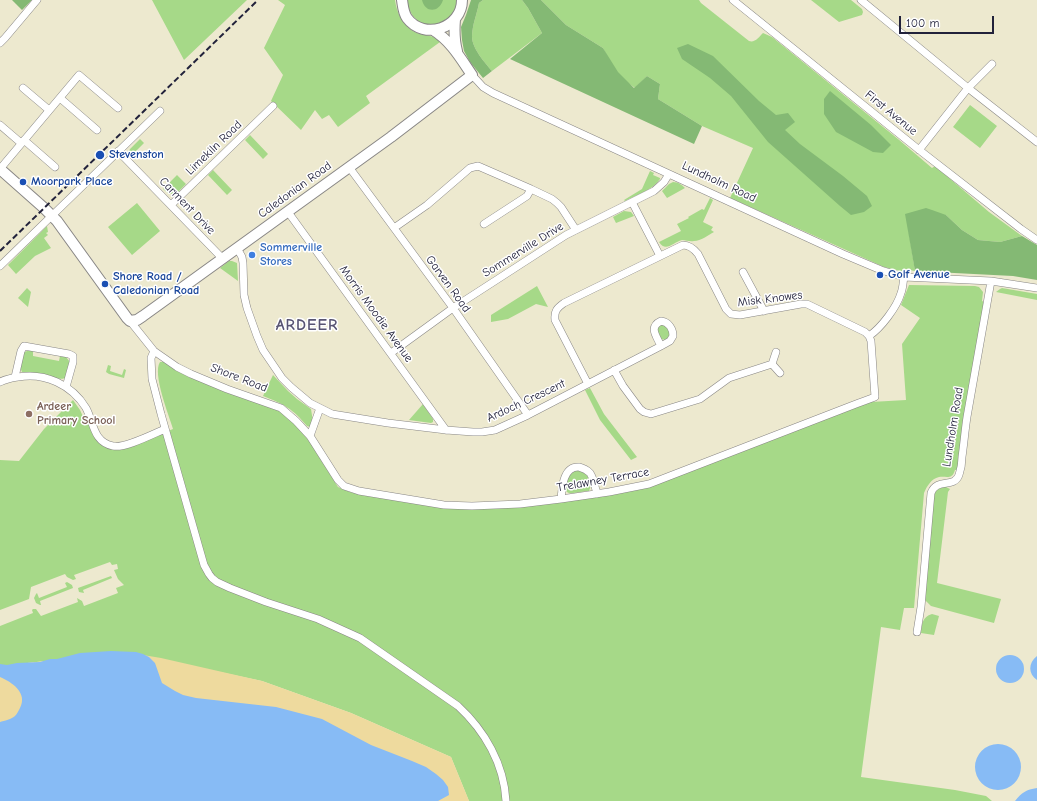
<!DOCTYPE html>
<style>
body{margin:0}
#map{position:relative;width:1037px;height:801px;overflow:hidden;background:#ede9cf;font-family:"Comic Neue",sans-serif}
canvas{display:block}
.scale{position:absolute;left:899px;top:16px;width:95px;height:18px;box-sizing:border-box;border:2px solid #22223b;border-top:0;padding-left:5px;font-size:12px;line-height:14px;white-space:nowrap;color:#22223b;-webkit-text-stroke:3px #fff;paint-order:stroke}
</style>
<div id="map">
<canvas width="1037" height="801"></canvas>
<div class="scale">100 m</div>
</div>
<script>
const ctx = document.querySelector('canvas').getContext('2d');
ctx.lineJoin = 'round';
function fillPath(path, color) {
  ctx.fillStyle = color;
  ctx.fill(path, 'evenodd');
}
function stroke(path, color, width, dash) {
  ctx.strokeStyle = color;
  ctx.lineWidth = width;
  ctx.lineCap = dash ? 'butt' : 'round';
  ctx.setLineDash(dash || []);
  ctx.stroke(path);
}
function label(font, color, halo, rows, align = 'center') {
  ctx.font = font + ' "Comic Neue",sans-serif';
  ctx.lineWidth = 3;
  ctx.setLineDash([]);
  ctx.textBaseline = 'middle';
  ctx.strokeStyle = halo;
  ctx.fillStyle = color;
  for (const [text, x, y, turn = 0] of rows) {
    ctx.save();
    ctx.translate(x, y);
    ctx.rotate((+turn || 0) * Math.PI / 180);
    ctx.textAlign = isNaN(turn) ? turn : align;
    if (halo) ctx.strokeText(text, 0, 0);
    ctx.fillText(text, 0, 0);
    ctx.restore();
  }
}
fillPath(new Path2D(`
 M152,0h95l-63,60z
 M278,0h117c2,14 8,27 22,33 9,3 16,1 23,9l-74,54 4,7 -32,24 -9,-12 -7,4 -7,-9 -14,20 -30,-29 12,-26 -19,-27 21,-43z
 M407,0h51c-1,4 -1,9 -3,12 -2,3 -5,5 -7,7 -18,15 -39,2 -41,-19z
 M483,0h39l6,8 14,25 -50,38c-7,-8 -20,-23 -20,-34 0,-12 5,-23 7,-34z
 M541,0h158l2,3 48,38c6,2 10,-4 14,-8l9,4 126,102 34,29 3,-2 54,46 33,24 -22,6 -22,-2 -16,-10 -16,-15 -40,-1 9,57 -6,-1v3l-25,-6 -154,-69 23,-50 -51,-22 -44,-27 2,-15 -13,-8 -12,12 -19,-14 -13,-26 -37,-23z
 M811,0h40l11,9 1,3 -1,3 -23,7z
 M970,105l27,21 -17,22 -27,-21z
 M250,135l18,19 -5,5 -18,-19z
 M140,139l4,4 -13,13 -2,-5 1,-2z
 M213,170l19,20 -5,5 -19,-20z
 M650,171l4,2 -1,2 7,3v1c-7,11 -24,16 -35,22l-1,-1 18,-11z
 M177,175l9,9 -10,10h-7l-6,-5z
 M673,182c5,0 9,3 12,6l-18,10 -5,-7 7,-7z
 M710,198l3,2 -10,22 10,5 -2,3 3,2c-6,3 -13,9 -20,9 -4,1 -8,-1 -12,-1 -9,2 -16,13 -23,2l22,-11 -4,-7 12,-6 -1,-1 14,-8 2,1z
 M137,203l23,28 -28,24 -24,-28z
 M624,211l7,1 3,4 -18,7 -3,-6z
 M47,226l1,6 -2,1 2,2 -4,3 7,10 -16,8 -19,18 -8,-9z
 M229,261h3l5,2 1,18 -18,-13z
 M909,285l66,1 4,1 4,5 -1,9 2,1 -27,168h-2c-3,10 -8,6 -16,7 -8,2 -12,9 -15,16l-10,115h-10l-4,22 -19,-3 -20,150 94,13 31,6 6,5h-523l-18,-44 -100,-44 -89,-32 -137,-29 -106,12 -19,4v-42l33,-13 -1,-3 1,-1h3l5,7 37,-14 -1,-4 5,3 2,5 34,-13 -2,-5 8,-3 -6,-6 -4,-9 4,-1 -1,-5 -5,1 -2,-3 -36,13 2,4 -3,1 -6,-3 -2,-3 -34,13 -2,12 -29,11v-150l19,1 25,-32 29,-29 7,10 5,11 5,3 14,22 10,4h6l53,-21c-4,-14 -21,-55 -13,-67h4l36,19 16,7 66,24 16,16 12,14 28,45 12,5 18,4 89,13h27l115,-13 130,-40 142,-54 35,-2 -4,-56 18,-26 -19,-13z
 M537,286l11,21 -12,-3 -28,15 -17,3v-7z
 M27,288l4,4 -3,15 -10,-9z
 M1002,288l35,6v6l-41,-8 4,-3z
 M660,324l5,1 5,7 -1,5 -3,3 -5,-1 -4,-9 1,-4z
 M29,350l4,1v5l26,5 1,-5 6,1 4,5 -5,16c-8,3 -15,-3 -23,-4 -6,-1 -13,-1 -20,-2l-2,-5 3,-14z
 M108,365l3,1 -1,5 12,4 2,-6 2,1 -2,8 -15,-4 -3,-2z
 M273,375l15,16 9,8 14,10 2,13 -3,5 -3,-1c-14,-17 -23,-22 -44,-30z
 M590,388l14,26 33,43 -6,3 -31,-40 -15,-30z
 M423,404l10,15v3l-2,1 -22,-3z
 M575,471h7c7,5 11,12 7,20 -5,0 -16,3 -20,2 -7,-2 -2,-14 1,-18 2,-3 2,-2 5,-4z
 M943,487h3l4,2 -2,3 -11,91 64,16 -7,24 -63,-17 -6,-6 9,-107 2,-3z
 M111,576l1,2 -29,12 1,3 -5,-1 -1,-4z
 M67,582l5,3 1,3 -33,13 1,4h-1l-4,-2 -2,-5 2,-4 1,-1 2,5 28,-11 -2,-4z
 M932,614l7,2 -5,19 -13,-2c1,-9 1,-16 11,-19z`), '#a6d988');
fillPath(new Path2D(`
 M12,0h20l-10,10z
 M422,0h21c-4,13 -18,13 -21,0z
 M471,0h12l-4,3c-2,11 -7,22 -7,34 0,11 13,26 20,34l-9,7 -13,-16 -6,-11 -2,-11 -1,-13 5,-12z
 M522,0h19l25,25 37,23 15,24 16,16 13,-12 13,8 -2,15 44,27 -8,18 -184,-85 32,-26 -14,-25z
 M688,44l25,12 46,45 17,14 12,-2 7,9 -10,8 15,14 43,32 24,20 5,10 -8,6 -13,3 -11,-9 -72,-64 -37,-46 -21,-18 -28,-19 -5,-11z
 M830,91l41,34 20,20 -8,8 -10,-1 -37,-20 -12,-18v-15z
 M926,208l6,2 14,5 16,15 16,10 22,2 22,-6 15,9v35l-24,-4 -98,-5 -10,-57z`), '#84b974');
fillPath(new Path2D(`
 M125,652l36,6 101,23 89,32 100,44 18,44h-57l-412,-9v-124l19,-4z`), '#eeda9e');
fillPath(new Path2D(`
 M111,651l25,1 7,2 6,3 6,6 7,20 13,8 8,4 13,3 80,9 46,12 49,26 41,16 14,6 10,7 7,6 5,7 1,8 -11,6h-438v-79c4,-1 12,-3 15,-6 2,-2 4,-6 5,-8 8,-15 -8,-26 -20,-31v-13l7,1 10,-2 23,-1 10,-3h7l23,-6z
 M996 669a14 14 0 1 1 28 0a14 14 0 1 1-28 0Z
 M1037,656v24c-9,-6 -9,-17 0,-24z
 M975 767a23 23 0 1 1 46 0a23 23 0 1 1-46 0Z
 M1037,788v13h-22c7,-9 11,-11 22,-13z`), '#87bbf5');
const street = new Path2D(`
 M733,0l185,149 103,80 16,11
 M861,0l107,88 69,54
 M0,43l5,-5 32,-38
 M472,75l11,12 10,6 350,161 38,16 23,7 87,4 46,7
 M23,88l26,22
 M60,98l37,32
 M0,125l21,18
 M24,140l31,27
 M919,150l49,-62 24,-24
 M118,151l105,108
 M349,167l104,141 75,107
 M0,169l79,-94 39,33
 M632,202l28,54
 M171,205l102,-99
 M288,212l158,218
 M484,224l43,-28 4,-7
 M394,228l33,-23 43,-37 8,-2 53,23 21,10 5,4 4,4 15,23
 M237,248l5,9 1,6 1,32 3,13 10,28 6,14 19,28 9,9 19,16 22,11 56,9 58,7 27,2h9l13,-2 33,-15 133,-69 9,-5 3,-5c0,-7 -4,-14 -12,-15 -13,6 -4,16 0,25
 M0,266l160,-155
 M743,272l21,39
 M130,321l24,30 23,16 14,7 36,15 54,19 15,13 14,15 28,44 6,6 15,5 85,14 28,1 48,-2 41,-5 48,-7 40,-8 207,-80 19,-7 -4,-56 -2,-5
 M869,336c12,-8 28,-29 32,-43 2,-5 2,-11 3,-16
 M154,351l-3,7 1,21 9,35 43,151 5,9 3,4 5,4 13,6 36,14 52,17 42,19 98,68c27,25 46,58 48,95
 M391,353l62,-45 113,-73 88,-44 10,-9 5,-8
 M772,364l8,9
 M614,370l9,16 17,23 4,3 7,2 49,-15 29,-21 43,-14 4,-12
 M15,377l6,-26 3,-5 45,8 4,2v6l-7,25
 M0,382c6,-3 11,-4 18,-5 27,-5 54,8 68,31 8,15 7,34 27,38 11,3 40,-12 52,-17
 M588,384l-33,-64c-1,-9 2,-12 9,-17l119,-58c7,0 11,4 15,9l28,55 5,5 9,1 61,-11h6l58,28 4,4
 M310,436l10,-28
 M561,499c1,-11 2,-33 18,-32 4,1 8,3 11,6 4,6 5,14 7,21
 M917,632l4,-25 10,-114c6,-16 23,-4 28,-18 2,-6 3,-13 3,-18 2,-14 3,-27 5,-40 8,-46 16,-91 24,-136`);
const secondary = new Path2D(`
 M402,0c1,6 1,12 5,18 17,23 55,10 55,-18
 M455,19c-1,12 -1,21 2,32
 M0,169l44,39 13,13 70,97 3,3 7,-1 6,-4 248,-179 81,-62c-11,-16 -21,-34 -39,-45`);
stroke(street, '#888685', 8);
stroke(secondary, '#888685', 12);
stroke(street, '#fff', 7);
stroke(secondary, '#fff', 10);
stroke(new Path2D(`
 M0,251l258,-251`), '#22223b', 2, [6, 3]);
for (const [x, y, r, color] of [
 [100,155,5,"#1a4fb4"],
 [23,182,4,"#1a4fb4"],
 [252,255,4,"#3f7fe0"],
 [880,275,4,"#1a4fb4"],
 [105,284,4,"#1a4fb4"],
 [29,414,4,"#8d6e63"]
]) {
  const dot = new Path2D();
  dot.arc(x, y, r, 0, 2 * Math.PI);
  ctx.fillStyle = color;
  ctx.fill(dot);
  stroke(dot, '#fff', 1.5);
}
label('12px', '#22223b', '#fff', [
 ["First Avenue",891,113,39],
 ["Limekiln Road",214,148,-44],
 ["Lundholm Road",719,182,25],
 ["Caledonian Road",295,190,-36],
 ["Carment Drive",187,206,46],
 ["Sommerville Drive",523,250,-32],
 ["Garven Road",448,284,54],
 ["Misk Knowes",770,299,-7],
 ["Morris Moodie Avenue",376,314,54],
 ["Shore Road",239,378,21],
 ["Ardoch Crescent",526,401,-25],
 ["Lundholm Road",953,427,-81],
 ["Trelawney Terrace",603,480,-10]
]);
label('bold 12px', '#164399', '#fff', [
 ["Stevenston",109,155],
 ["Moorpark Place",31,182],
 ["Golf Avenue",888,275],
 ["Shore Road /",113,277],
 ["Caledonian Road",113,291]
], 'left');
label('bold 12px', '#366cbe', '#fff', [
 ["Sommerville",260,248],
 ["Stores",260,262]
], 'left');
label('bold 12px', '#785e54', '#fff', [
 ["Ardeer",37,407],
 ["Primary School",37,421]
], 'left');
ctx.letterSpacing = '1px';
label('bold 16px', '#585473', '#fff', [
 ["ARDEER",307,325]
]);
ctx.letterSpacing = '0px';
</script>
